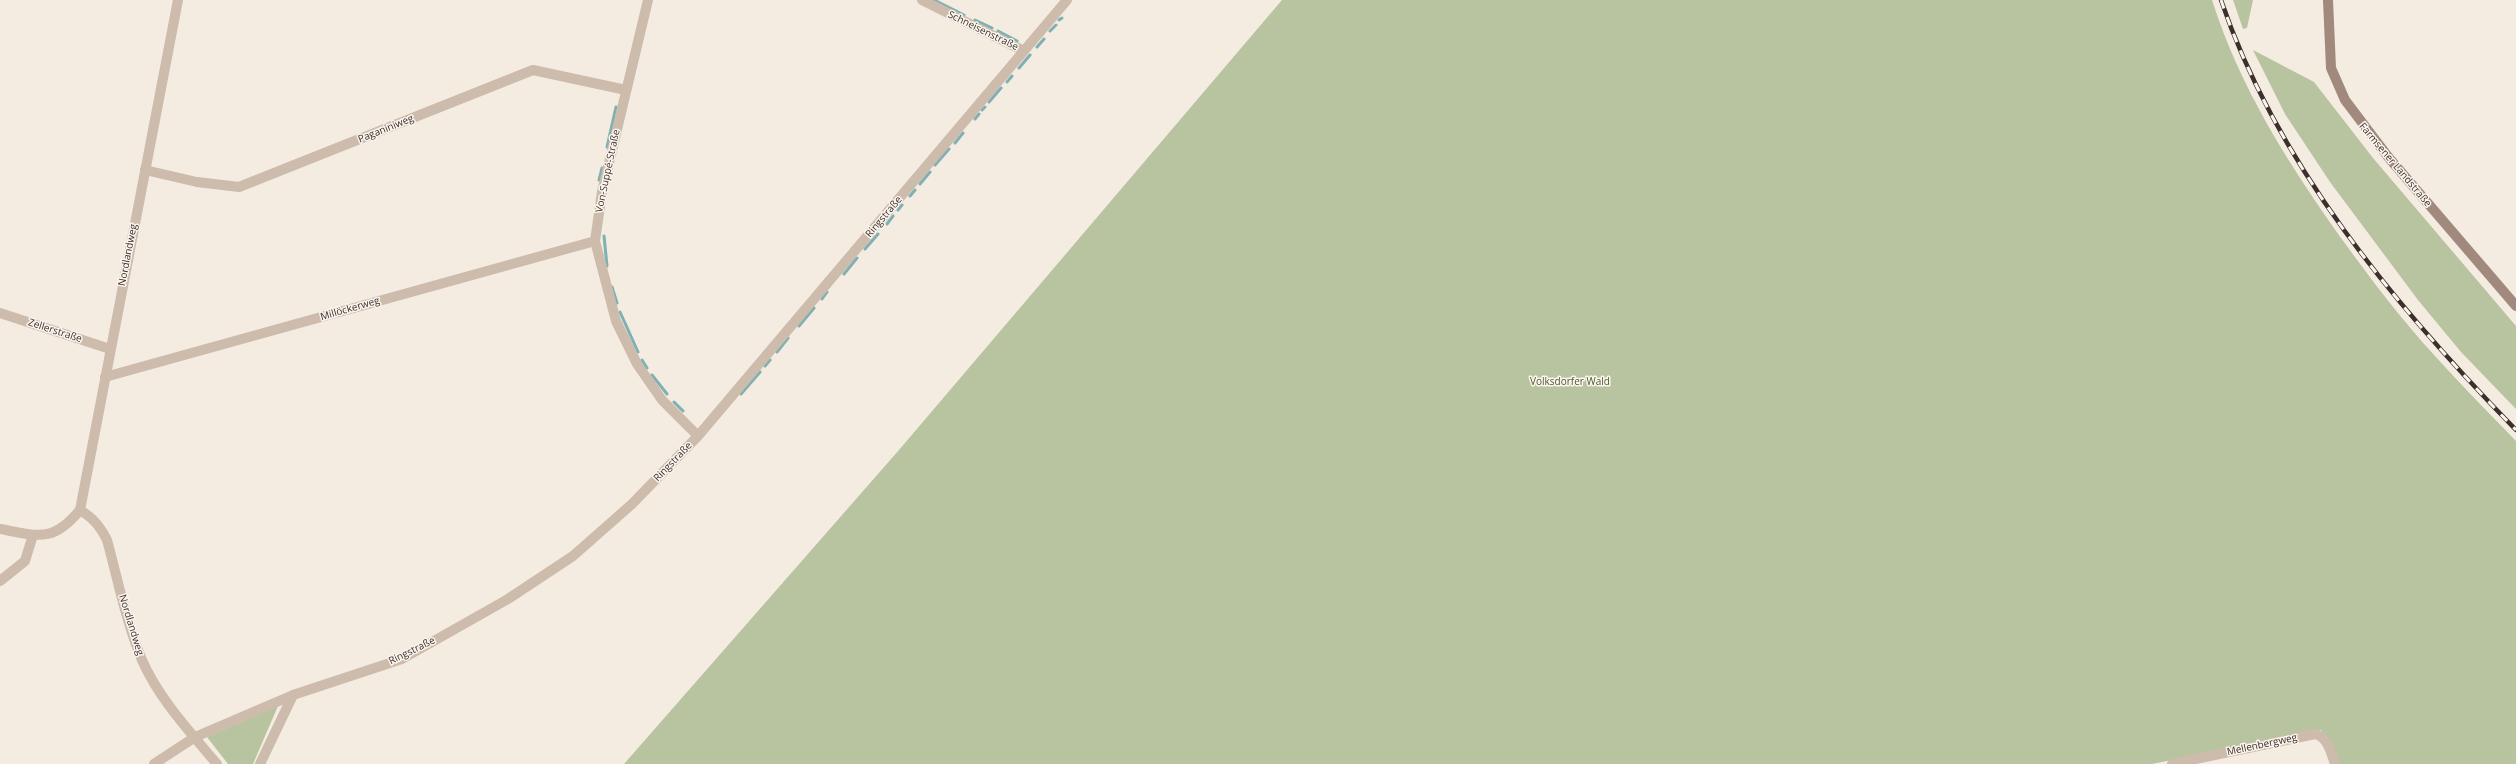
<!DOCTYPE html>
<meta charset="utf-8">
<style>
body{margin:0}
canvas{display:block;background:#f4ebe1}
</style>
<canvas width="2516" height="764"></canvas>
<script>
const ctx = document.querySelector('canvas').getContext('2d');
ctx.lineJoin = 'round';
function fillPath(path, color) {
  ctx.fillStyle = color;
  ctx.fill(path, 'evenodd');
}
function stroke(path, color, width, dash) {
  ctx.strokeStyle = color;
  ctx.lineWidth = width;
  ctx.lineCap = dash ? 'butt' : 'round';
  ctx.setLineDash(dash || []);
  ctx.stroke(path);
}
function label(font, color, halo, rows, align = 'center') {
  ctx.font = font + ' "Open Sans",sans-serif';
  ctx.lineWidth = 3;
  ctx.setLineDash([]);
  ctx.textBaseline = 'middle';
  ctx.strokeStyle = halo;
  ctx.fillStyle = color;
  for (const [text, x, y, turn = 0] of rows) {
    ctx.save();
    ctx.translate(x, y);
    ctx.rotate((+turn || 0) * Math.PI / 180);
    ctx.textAlign = isNaN(turn) ? turn : align;
    if (halo) ctx.strokeText(text, 0, 0);
    ctx.fillText(text, 0, 0);
    ctx.restore();
  }
}
fillPath(new Path2D(`
 M1282,0h930c28,88 76,163 129,238 29,40 60,81 94,118 26,29 54,57 81,85v323h-177l-18,-34 -169,34h-1528l275,-314z
 M2233,0h20l-6,28 -4,1z
 M2253,50l61,32 59,76 143,168v83l-55,-57 -43,-52 -88,-118 -45,-68z
 M278,706l-25,58h-25l-21,-27z`), '#b8c4a0');
stroke(new Path2D(`
 M934,0l30,15
 M975,20l17,8
 M1059,20l3,-2
 M998,31l19,10
 M1050,31l6,-6
 M1037,47l7,-8
 M1019,68l11,-13
 M1007,82l5,-6
 M989,102l12,-14
 M982,110l3,-3
 M975,119l4,-5
 M955,143l8,-10
 M607,147l9,-40
 M935,165l14,-16
 M599,180l3,-12
 M920,184l10,-12
 M910,196l5,-6
 M898,210l4,-5
 M887,224l6,-8
 M604,236l3,30
 M865,249l13,-15
 M844,274l13,-16
 M612,287l5,16
 M822,299l5,-7
 M620,312l18,40
 M799,326l15,-18
 M777,352l11,-14
 M642,360l5,8
 M765,366l5,-6
 M652,375l15,19
 M741,394l19,-22
 M674,402l9,9`), '#7fb0b2', 3);
stroke(new Path2D(`
 M648,0l-46,192 -7,49 21,80 21,43 25,36 36,36
 M922,0l102,51
 M145,170l52,12 42,5 294,-117 93,20
 M0,313l110,36
 M105,377l490,-136
 M80,510c13,8 20,16 27,30 11,40 19,82 35,120 17,39 48,72 75,104
 M0,581l25,-20 8,-26
 M154,764l41,-27 98,-42 109,-36 106,-60 65,-43 59,-52 66,-68 369,-436
 M260,764l33,-69
 M2172,764l143,-30c13,3 16,19 20,30`), '#cdbbac', 10);
stroke(new Path2D(`
 M0,529c38,7 53,14 80,-19l98,-510`), '#cdbbac', 10);
stroke(new Path2D(`
 M2328,0l3,68 14,32 44,58 127,148`), '#a18a7d', 10);
const rail = new Path2D(`
 M2221,0c56,165 175,307 295,430`);
stroke(rail, '#3b302b', 4.5);
stroke(rail, '#fbf5ee', 3, [9]);
label('10px', '#3b302b', '#fbf5ee', [
 ["Schneisenstraße",983,31,26],
 ["Paganiniweg",386,129,-22],
 ["Farmsener Landstraße",2395,165,50],
 ["Von-Suppé-Straße",608,171,-78],
 ["Ringstraße",884,217,-50],
 ["Nordlandweg",128,255,-79],
 ["Millöckerweg",350,309,-16],
 ["Zellerstraße",55,331,18],
 ["Ringstraße",673,462,-46],
 ["Nordlandweg",131,625,73],
 ["Ringstraße",412,651,-26],
 ["Mellenbergweg",2262,745,-12]
]);
label('10px', '#4a5a2e', '#fbf5ee', [
 ["Volksdorfer Wald",1570,382]
]);
</script>
